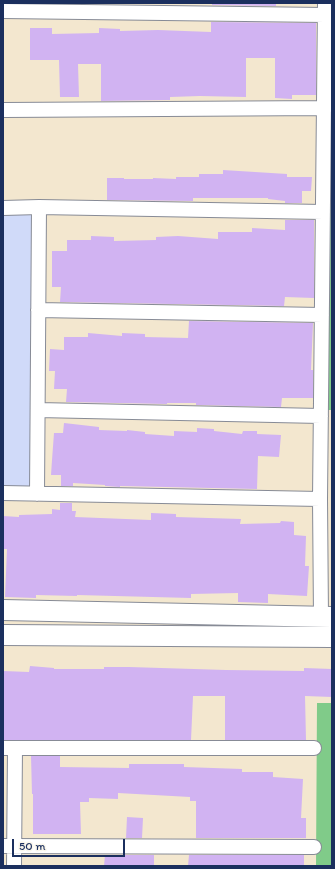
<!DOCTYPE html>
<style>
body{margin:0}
#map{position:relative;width:335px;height:869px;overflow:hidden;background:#f3e7cf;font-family:Itim,sans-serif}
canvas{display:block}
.frame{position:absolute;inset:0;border:4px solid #1b2f5e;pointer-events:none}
.scale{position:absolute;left:12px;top:839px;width:113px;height:18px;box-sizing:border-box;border:2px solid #1b2f5e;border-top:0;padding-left:5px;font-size:12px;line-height:14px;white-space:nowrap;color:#1b2f5e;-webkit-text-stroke:3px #fbf7ec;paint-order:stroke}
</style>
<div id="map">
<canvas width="335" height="869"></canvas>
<div class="frame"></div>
<div class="scale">50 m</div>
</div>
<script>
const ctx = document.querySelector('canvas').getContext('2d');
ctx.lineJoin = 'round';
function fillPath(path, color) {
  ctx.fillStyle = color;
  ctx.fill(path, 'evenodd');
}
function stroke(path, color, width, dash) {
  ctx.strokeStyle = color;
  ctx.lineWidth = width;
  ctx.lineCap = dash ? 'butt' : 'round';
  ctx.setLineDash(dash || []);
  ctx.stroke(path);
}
fillPath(new Path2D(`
 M3,211h32l-3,279 -29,-1z`), '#d0daf9');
fillPath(new Path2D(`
 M330,106h2v304h-7z
 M317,703h15v163h-16z`), '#80cb89');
fillPath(new Path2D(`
 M212,3h64v3l-64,-1z
 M211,22l105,1v72h-24v4l-17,-1v-40h-29v39l-46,-1 -30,1v3l-69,1v-37h-23l1,33h-19l-1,-37h-29v-32h22v6l47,-1v-5l21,1v2l38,-1 53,2z
 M223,170l64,4v3h25l-1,14h-9v12h-17v-2l-17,-2v-1h-75v3l-86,-1v-22h17v1h29v-1l23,1v-2h23v-3h24z
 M285,220h29v78l-29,-1 -1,9 -224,-4 1,-15h-9v-36h15v-11h24v-4l23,1v4l42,-1v-3l22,-1 40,3v-7h34v-4l33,2z
 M189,321l124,2 -2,47h2v28h-31l-1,9 -85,-2v-2h-29v1l-101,-2 1,-13h-13l1,-18h-6l1,-22 14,1v-13h24v-4l34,3v-3l23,1v3l43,1z
 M64,423l35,4v3l28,1v-1l18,2v2l29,2v-5l23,1v-4l17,1v2l28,3 1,-3h14v3l24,1 -2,22 -21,-1 -1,33 -137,-3v1l-15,-1v-1l-32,-2v3h-12v-11h-10l1,-15 2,-27h9z
 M60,503h12v8h4l-1,6 76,3v-7l25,1v3l65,2 -1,5 40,-1 1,-2 13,1v13l12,1 -1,30h4l-2,30 -39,-2v9l-30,-1v-9l-47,1v4l-114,-3v1l-41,-1v3l-31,-1 2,-48h-4v-33l16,1v-2l33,-1v-5l8,1z
 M30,666l24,2v1h50v-2h25l97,3 78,1v-3l28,1v28l-27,-1 1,44h-81v-44h-32l-2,44h-188v-69l26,1z
 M31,756h29v11l69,1v-4h55v3l58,2v3h31v5l30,2 -2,39h5v20h-110v-37h-6v-4l-72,-4v6l-29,-1v4h-9l1,32h-48v-40h-1z
 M127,817l16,1 -1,20h-16z
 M105,855h49v11h-50z
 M189,855h115v11h-116z`), '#d1b3f2');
const street = new Path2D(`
 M3,11l322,4
 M3,110l322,-2
 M3,208l36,-1 284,5
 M38,310l284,5
 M38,410l283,6
 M3,493l317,6
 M37,494l2,-287
 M321,618l-1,-119 5,-496
 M3,748h311
 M3,846l311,1
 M14,866l1,-118`);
const secondary = new Path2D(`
 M3,610l329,7
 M3,635l329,2`);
stroke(street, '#878b96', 16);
stroke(secondary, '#878b96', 22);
stroke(street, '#fff', 14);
stroke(secondary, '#fff', 20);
</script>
